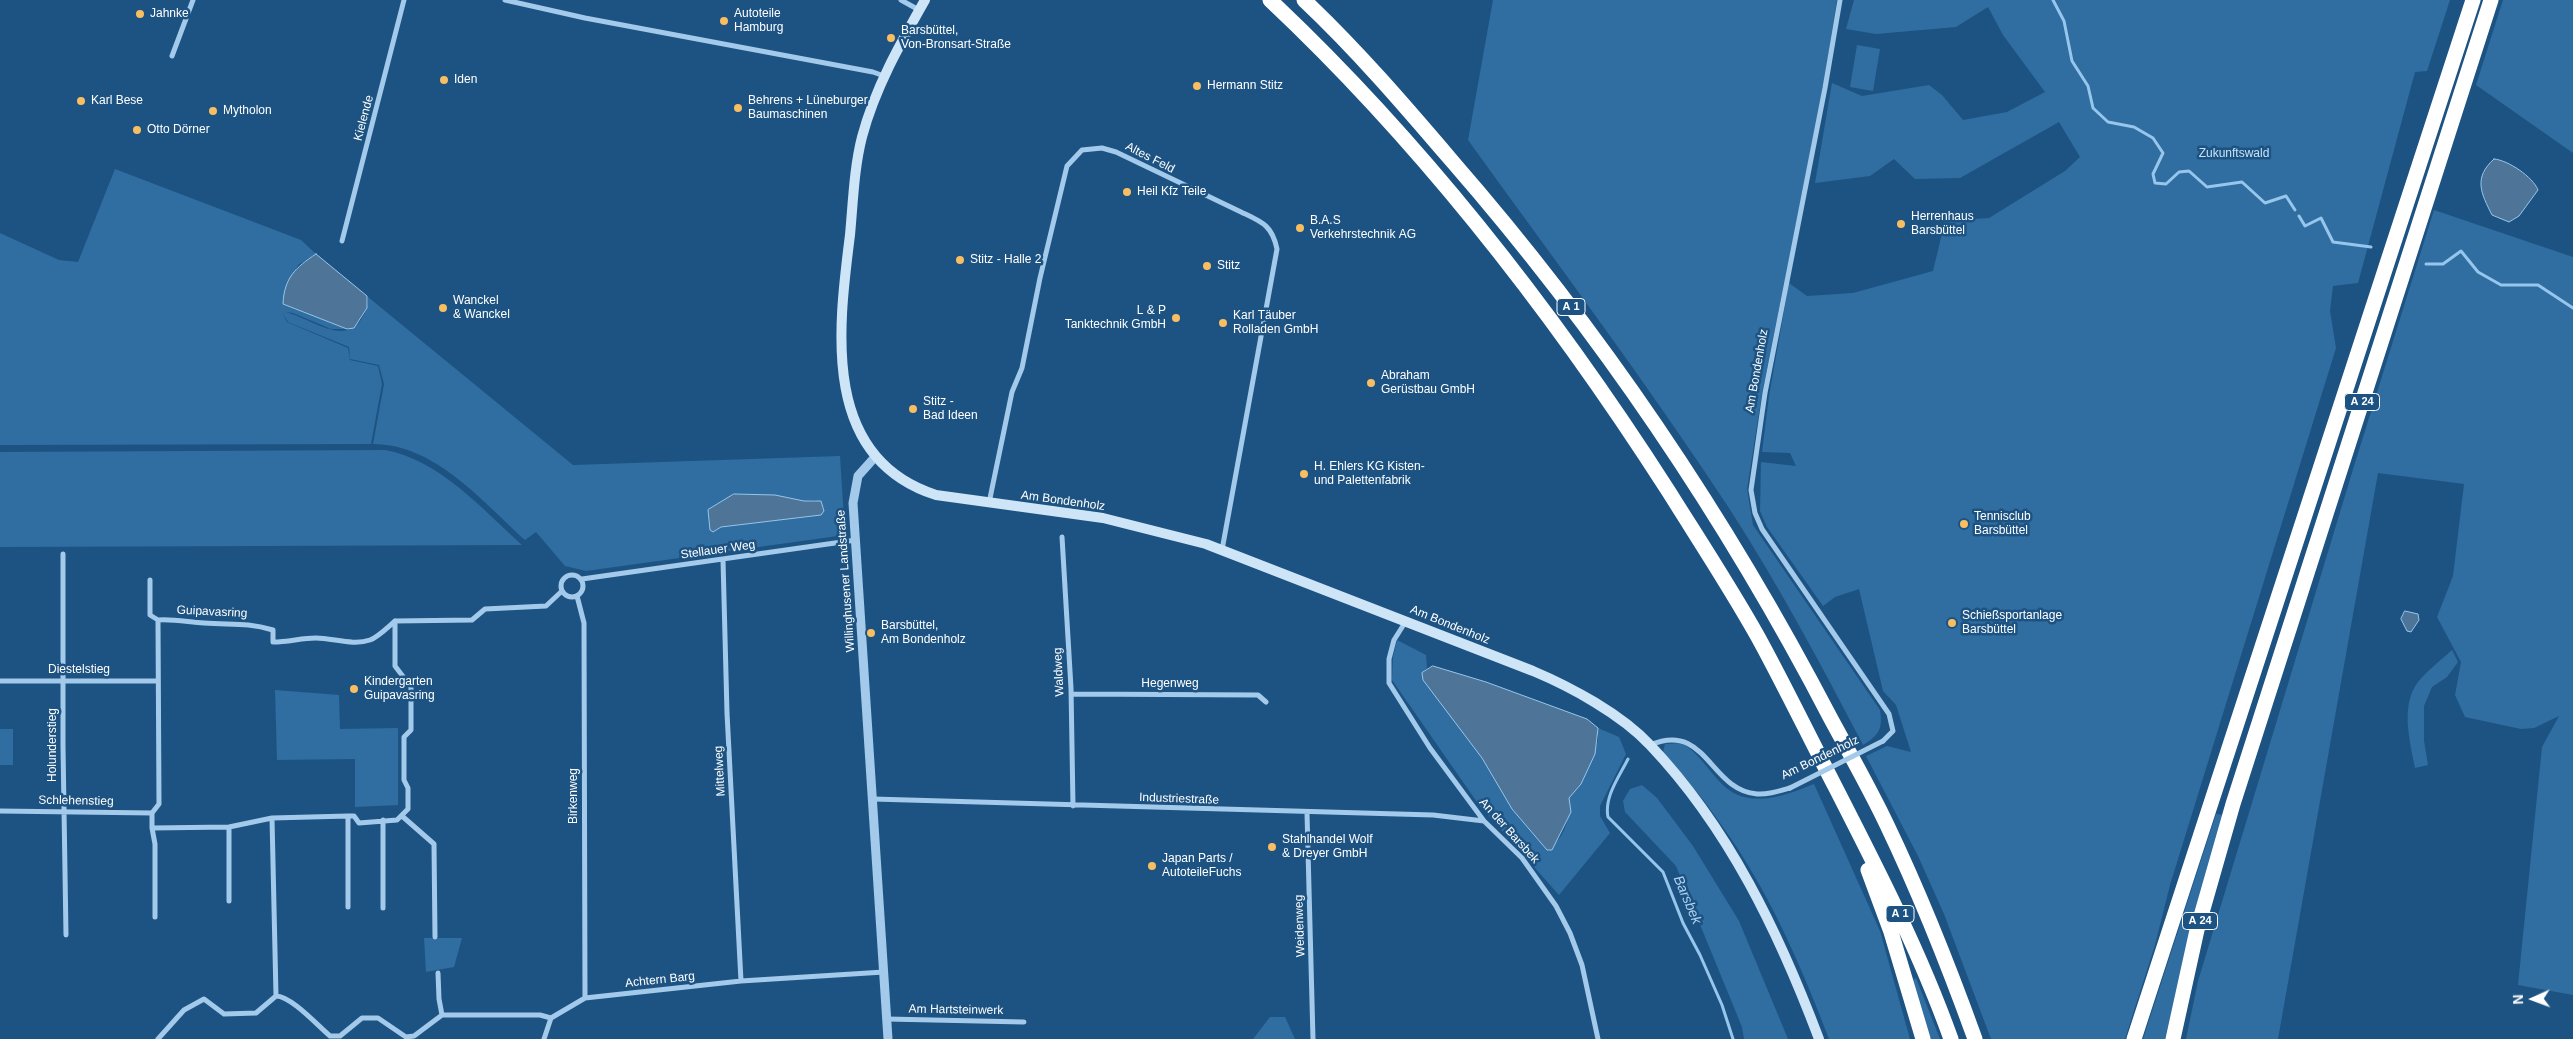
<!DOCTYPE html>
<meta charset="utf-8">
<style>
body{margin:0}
#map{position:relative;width:2573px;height:1039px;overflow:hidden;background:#1d5382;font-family:Helvetica,sans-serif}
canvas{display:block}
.north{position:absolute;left:2508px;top:974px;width:50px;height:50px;-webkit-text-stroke:4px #1d5382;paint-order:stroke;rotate:268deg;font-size:14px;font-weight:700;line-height:20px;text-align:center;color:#fff}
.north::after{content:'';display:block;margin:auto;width:18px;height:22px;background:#fff;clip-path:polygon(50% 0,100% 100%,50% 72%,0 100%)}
</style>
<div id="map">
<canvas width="2573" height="1039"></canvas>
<div class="north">N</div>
</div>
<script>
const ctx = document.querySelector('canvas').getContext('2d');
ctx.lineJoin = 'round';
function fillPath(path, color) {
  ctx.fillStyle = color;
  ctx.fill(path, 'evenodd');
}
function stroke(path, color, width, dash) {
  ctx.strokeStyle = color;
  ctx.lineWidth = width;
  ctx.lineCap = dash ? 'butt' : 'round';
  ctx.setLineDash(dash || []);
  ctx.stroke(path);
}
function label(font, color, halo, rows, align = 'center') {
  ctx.font = font + ' Helvetica,sans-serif';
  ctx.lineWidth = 5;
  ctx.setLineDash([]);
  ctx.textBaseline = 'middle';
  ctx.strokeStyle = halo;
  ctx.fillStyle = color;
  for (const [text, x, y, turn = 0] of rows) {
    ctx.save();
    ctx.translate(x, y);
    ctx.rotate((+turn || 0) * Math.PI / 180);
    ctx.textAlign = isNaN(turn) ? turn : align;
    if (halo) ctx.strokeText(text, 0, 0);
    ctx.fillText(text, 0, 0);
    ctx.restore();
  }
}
fillPath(new Path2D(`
 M1493,0h344l-14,88 -61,306 -15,95 6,36 127,185c3,19 -1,25 -17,35 -42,-81 -85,-161 -134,-237 -83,-126 -173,-246 -261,-368z
 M1854,0h596l-23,71 -12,1 -57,211 -25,3 -3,25 6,37 -166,537 -15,60 -30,94h-134l-47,-125 -26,-58 -52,-100 21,-10 24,6 -15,-47 -13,-14 -24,-102 -24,8 -12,9 -56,-79 -7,-16 1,-49 35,4 -6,-13 -28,-1 7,-56 20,-113 18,13 46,-3 80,-22 12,-50 44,-3 76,-47 15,-14 -21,-35 -99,56 -45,1 -21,-20 -24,17 -55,7 17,-100 30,13 67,-11 13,10 21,25 44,-8 38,-20 -42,-57 -15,-28 -32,20 -80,7 -30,-5z
 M2503,0h70v153l-97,-68z
 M1857,45l23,4 -7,42 -23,-4z
 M115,169l186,71 15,14 -18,11 -15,39 64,25h-16l-38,-16 -8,-1c22,4 57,34 75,9 6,-9 8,-13 8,-24l205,168 267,-9 5,79 -259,36 -21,-5 -29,-34 -11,8c-42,-38 -90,-96 -152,-96l11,-60 -5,-19 -29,-6 -1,-12 -61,-25 -6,-9 5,9 61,26 2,12 28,6 4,18 -11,60 -371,1v-212l59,27 19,2zM734,494l41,1 29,6 12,-1 5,15 -100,12 -8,5 -4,-7 5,-17z
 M2434,210l139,47v738l-55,-10 24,-238 17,-31 -25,12 -13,1 -56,-12 -10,-22 6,-33 -24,-45 16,-41 11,-92 -86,-11 -100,566h-92l12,-58 156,-515z
 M385,450c55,10 97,59 137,95l-522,2v-95z
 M1397,640l29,15 1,13 -4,5 59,85 30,51 35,41c17,-10 24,-33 22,-52l12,-14 17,-43v-13l21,9 7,17 -26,52v10l10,17 -51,62 -80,-90 -87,-125 1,-23z
 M2452,650l6,12 -11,15 -15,10 -8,19v35l4,24 -13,3c-5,-26 -15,-63 3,-86 10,-12 23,-22 34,-32z
 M275,690l64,5 1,34 58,-1v77l-43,2v-48l-78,1z
 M0,729h13v36h-13z
 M1682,743c16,10 25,25 38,39 26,29 64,14 94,2l66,147 30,108h-81c-29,-76 -61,-150 -109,-216 -17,-25 -37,-48 -57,-71l2,-8z
 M1642,785l15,13 36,48 46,75 49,118h-44l-2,-12 -66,-161 -51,-54 -2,-11 7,-12z
 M2216,814l8,1 -33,116 -26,108h-22z
 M424,938h38l-8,29 -28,5z
 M1916,978l24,61h-11l-16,-59z
 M1270,1017h15l10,22h-42z`), '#306da1');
const water = new Path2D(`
 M2494,159c14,1 39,18 44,31l-19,26 -10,6 -17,-7c-11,-22 -19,-37 2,-56z
 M316,254l51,42v12l-13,20 -7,1 -64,-25c1,-26 13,-37 33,-50z
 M734,494l41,1 29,6h17l3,10 -3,4 -100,12 -8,5 -3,-2 -2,-20z
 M2405,611l13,3 1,6 -8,12 -4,-1 -6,-12z
 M1433,666l53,16 101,37 11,9 -3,26 -14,30 -12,14 2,14 -19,38h-5l-35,-41 -30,-51 -59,-78 -1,-7z`);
fillPath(water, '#4e7598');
stroke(water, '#96c6ec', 1);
stroke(new Path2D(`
 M2053,0l11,21 8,40 16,25 5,22 15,14 26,5 19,11 10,15 -10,21 2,9 11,1 13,-12 10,-1 18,16 35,-5 23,21 21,-7 9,14
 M2299,216l6,10 16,-8 12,24 38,5
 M2426,264h17l18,-13 17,21 23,13h37l35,23
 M1628,759c-9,18 -24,38 -20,58l55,55 20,51 17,32 22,50 11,34`), '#96c6ec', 3);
stroke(new Path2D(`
 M505,0l80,18 288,54 11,4
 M901,0l18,10
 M1840,0l-15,88 -60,305 -14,97 4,23 7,16 127,185 4,17 -10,10
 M172,56l21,-56
 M342,241l62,-241
 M989,503l23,-111 10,-24 18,-90 27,-112 15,-16 20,-2 14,4 125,60c21,10 31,13 36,37l-55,301
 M1062,537l9,151 2,118
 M63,554v192l3,189
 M723,560l4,153 14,268
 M561 586a11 11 0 1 1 22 0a11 11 0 1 1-22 0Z
 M582,579l274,-39
 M150,580v35l8,5
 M577,596l7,27 1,375
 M395,621c-7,6 -17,16 -25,19 -17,6 -37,-2 -54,-2 -15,0 -27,4 -43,4v-12c-27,-8 -41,-5 -69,-7 -16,-1 -30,-4 -46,-3l1,184 -7,9v15l77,-1 43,-9 76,-2h6l5,7 38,-3 11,-11v-21l-4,-8v-43l7,-7v-43l-16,-21v-45l77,-1 13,-11 61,-3 16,-15
 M1406,621l-12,19 -5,19v24l41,65 54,73 38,37 34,48 14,27 12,32 16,74
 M0,681h158
 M1071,694l187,1 8,7
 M1650,745c57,-24 59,45 107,49 11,1 23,-3 33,-6
 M873,799l560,16 51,6
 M0,811l152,2
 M1307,813l6,226
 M402,816l32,28 1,93
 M272,818l4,178
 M383,820v88
 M152,828l3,16v73
 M229,901v-74
 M348,907v-91
 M438,973l1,26 3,16
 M887,1019l137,3
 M158,1039l26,-29 20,-11 20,15 32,-1 20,-17c15,0 42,30 54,40h10l22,-18h16l28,19 8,-1 28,-21h98l11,3 34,-20 156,-17 143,-9
 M544,1039l7,-21`), '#a3caea', 5);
stroke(new Path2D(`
 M875,457l-17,19 -5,27 35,536`), '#a3caea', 9);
stroke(new Path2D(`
 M925,0c-25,44 -50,88 -63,137 -8,31 -9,66 -12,98 -12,95 -29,223 86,260l167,23 103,26 327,127c38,16 88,43 117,74 79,83 129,188 169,294`), '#cee4f7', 10);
stroke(new Path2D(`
 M1270,0c154,145 285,314 399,492 30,48 61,95 89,145 23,42 44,85 66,128 46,90 93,179 127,274
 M1304,0c53,50 101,106 148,161 148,170 275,358 379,558 19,35 39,70 56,106 33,69 62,142 88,214
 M1868,870l23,62 32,107
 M2134,1039l339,-1039
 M2173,1039l24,-109 36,-126 258,-804`), '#fff', 15);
stroke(new Path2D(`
 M1790,788l93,-47`), '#a3caea', 5);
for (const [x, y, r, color] of [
 [140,14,5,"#f9be61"],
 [724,21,5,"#f9be61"],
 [891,38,5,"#f9be61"],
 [444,80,5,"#f9be61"],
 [1197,86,5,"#f9be61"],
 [81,101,5,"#f9be61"],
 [738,108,5,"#f9be61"],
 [213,111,5,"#f9be61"],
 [137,130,5,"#f9be61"],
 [1127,192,5,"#f9be61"],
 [1901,224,5,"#f9be61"],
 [1300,228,5,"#f9be61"],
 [960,260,5,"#f9be61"],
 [1207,266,5,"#f9be61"],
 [443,308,5,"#f9be61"],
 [1176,318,5,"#f9be61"],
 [1223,323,5,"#f9be61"],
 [1371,383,5,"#f9be61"],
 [913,409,5,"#f9be61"],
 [1304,474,5,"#f9be61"],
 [1964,524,5,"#f9be61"],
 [1952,623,5,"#f9be61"],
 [871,633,5,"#f9be61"],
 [354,689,5,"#f9be61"],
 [1272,847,5,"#f9be61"],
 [1152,866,5,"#f9be61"]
]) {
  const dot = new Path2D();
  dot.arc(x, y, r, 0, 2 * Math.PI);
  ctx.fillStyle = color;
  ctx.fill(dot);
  stroke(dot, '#1d5382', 2);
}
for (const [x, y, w] of [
 [1571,307,28],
 [2362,402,35],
 [1900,914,28],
 [2200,921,35]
]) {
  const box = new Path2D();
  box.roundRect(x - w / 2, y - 8.5, w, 17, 4);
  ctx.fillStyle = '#1d5382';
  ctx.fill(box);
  stroke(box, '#fff', 1);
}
label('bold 11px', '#fff', null, [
 ["A 1",1571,307],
 ["A 24",2362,402],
 ["A 1",1900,914],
 ["A 24",2200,921]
]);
label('12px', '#fff', '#1d5382', [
 ["Jahnke",150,14],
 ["Autoteile",734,14],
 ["Hamburg",734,28],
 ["Barsbüttel,",901,31],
 ["Von-Bronsart-Straße",901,45],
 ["Iden",454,80],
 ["Hermann Stitz",1207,86],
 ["Karl Bese",91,101],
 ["Behrens + Lüneburger",748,101],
 ["Baumaschinen",748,115],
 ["Mytholon",223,111],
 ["Otto Dörner",147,130],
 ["Heil Kfz Teile",1137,192],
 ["Herrenhaus",1911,217],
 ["Barsbüttel",1911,231],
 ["B.A.S",1310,221],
 ["Verkehrstechnik AG",1310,235],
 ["Stitz - Halle 2",970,260],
 ["Stitz",1217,266],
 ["Wanckel",453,301],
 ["& Wanckel",453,315],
 ["L & P",1166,311,"right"],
 ["Tanktechnik GmbH",1166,325,"right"],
 ["Karl Täuber",1233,316],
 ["Rolladen GmbH",1233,330],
 ["Abraham",1381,376],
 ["Gerüstbau GmbH",1381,390],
 ["Stitz -",923,402],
 ["Bad Ideen",923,416],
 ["H. Ehlers KG Kisten-",1314,467],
 ["und Palettenfabrik",1314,481],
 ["Tennisclub",1974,517],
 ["Barsbüttel",1974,531],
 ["Schießsportanlage",1962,616],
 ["Barsbüttel",1962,630],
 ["Barsbüttel,",881,626],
 ["Am Bondenholz",881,640],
 ["Kindergarten",364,682],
 ["Guipavasring",364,696],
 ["Stahlhandel Wolf",1282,840],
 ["& Dreyer GmbH",1282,854],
 ["Japan Parts /",1162,859],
 ["AutoteileFuchs",1162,873]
], 'left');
label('12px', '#fff', '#1d5382', [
 ["Kielende",364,118,-75],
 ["Altes Feld",1150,158,27],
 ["Am Bondenholz",1757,371,-80],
 ["Am Bondenholz",1063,501,8],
 ["Stellauer Weg",718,550,-8],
 ["Willinghusener Landstraße",846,581,-94],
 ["Guipavasring",212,612,3],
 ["Am Bondenholz",1450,625,22],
 ["Diestelstieg",79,670],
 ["Waldweg",1059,672,-93],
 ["Hegenweg",1170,684],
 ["Holunderstieg",53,745,-90],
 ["Am Bondenholz",1820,758,-26],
 ["Mittelweg",720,771,-93],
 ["Birkenweg",574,796,-90],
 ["Industriestraße",1179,799,2],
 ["Schlehenstieg",76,801,1],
 ["An der Barsbek",1509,831,48],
 ["Weidenweg",1300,926,-92],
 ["Achtern Barg",660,980,-6],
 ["Am Hartsteinwerk",956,1010,1]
]);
label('12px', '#c7e2f7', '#1d5382', [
 ["Zukunftswald",2234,154]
]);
label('italic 14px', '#aed3f1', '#1d5382', [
 ["Barsbek",1687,900,67]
]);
</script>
